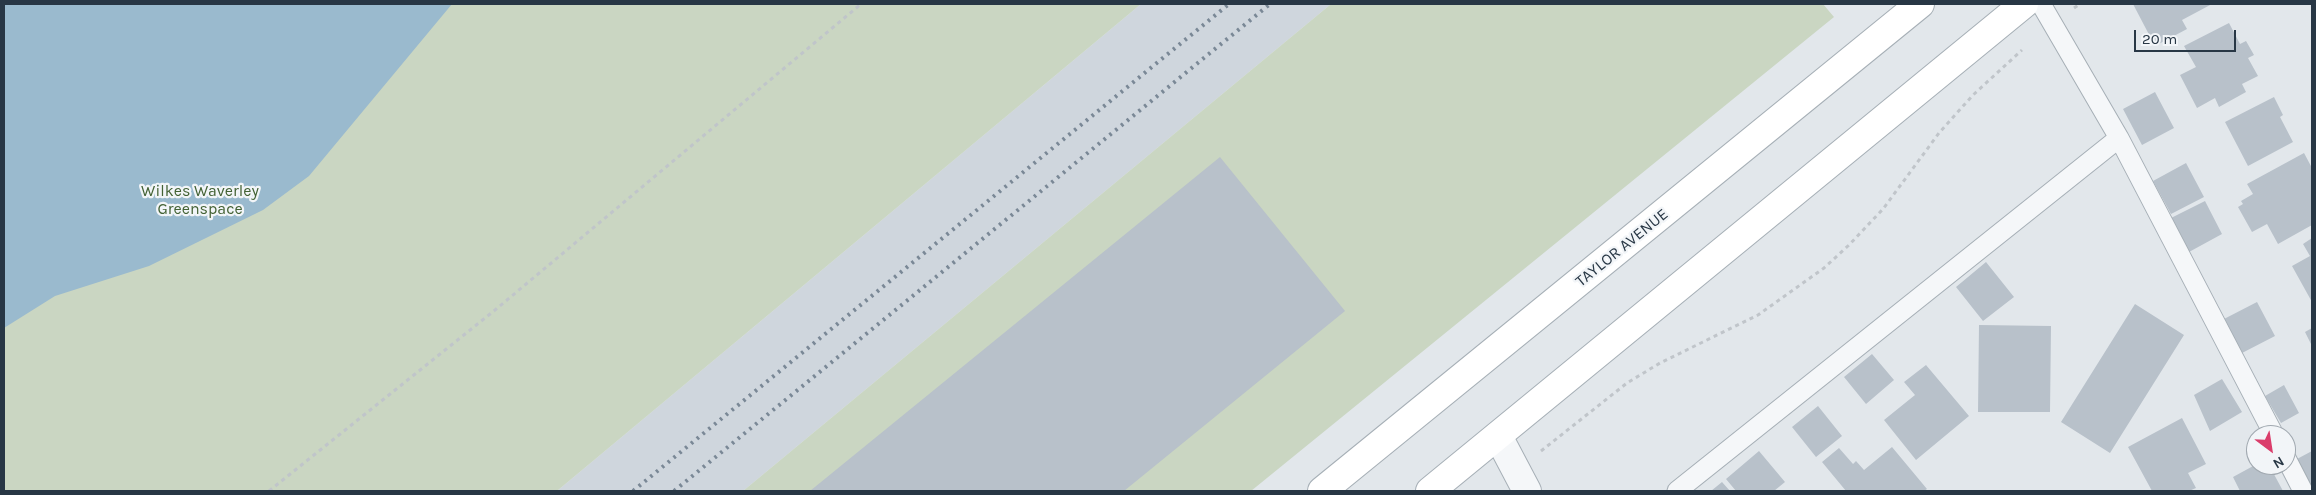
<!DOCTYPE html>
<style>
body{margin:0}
#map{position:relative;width:2316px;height:495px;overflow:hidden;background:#e2e7eb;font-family:Karla,sans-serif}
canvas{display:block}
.frame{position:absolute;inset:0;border:5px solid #283745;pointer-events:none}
.north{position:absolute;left:2246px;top:425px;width:50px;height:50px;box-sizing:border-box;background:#f2f5f8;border:1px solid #a1a9b0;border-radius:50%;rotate:149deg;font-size:14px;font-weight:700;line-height:20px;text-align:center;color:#283745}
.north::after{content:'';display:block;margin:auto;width:18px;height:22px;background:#da3d6b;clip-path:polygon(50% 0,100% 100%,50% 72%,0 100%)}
.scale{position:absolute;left:2134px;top:30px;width:102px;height:22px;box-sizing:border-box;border:2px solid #283745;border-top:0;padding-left:6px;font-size:15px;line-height:18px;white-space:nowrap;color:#283745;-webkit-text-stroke:4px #f2f5f8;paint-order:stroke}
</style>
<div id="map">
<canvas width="2316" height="495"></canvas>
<div class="frame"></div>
<div class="north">N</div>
<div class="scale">20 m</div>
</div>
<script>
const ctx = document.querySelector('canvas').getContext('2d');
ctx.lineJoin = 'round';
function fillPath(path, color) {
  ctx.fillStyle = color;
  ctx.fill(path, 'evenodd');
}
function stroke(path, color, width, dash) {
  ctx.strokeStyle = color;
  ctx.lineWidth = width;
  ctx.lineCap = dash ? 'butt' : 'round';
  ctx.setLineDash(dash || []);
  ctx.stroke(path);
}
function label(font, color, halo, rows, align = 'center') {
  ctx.font = font + ' Karla,sans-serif';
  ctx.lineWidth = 4.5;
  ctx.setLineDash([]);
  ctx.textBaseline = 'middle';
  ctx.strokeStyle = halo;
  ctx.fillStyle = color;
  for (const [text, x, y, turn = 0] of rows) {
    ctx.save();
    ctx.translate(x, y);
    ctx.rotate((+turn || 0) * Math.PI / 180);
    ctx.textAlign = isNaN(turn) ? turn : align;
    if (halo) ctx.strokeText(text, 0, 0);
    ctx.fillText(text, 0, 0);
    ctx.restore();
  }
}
fillPath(new Path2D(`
 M1141,4h190l-588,487h-186z`), '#cfd6dd');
fillPath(new Path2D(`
 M4,4h1137l-584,487h-553z
 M1331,4h492l11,13 -583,474h-508z`), '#cad6c2');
fillPath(new Path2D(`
 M4,4h448l-143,172 -46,34 -114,56 -94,30 -51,32z`), '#9abace');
fillPath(new Path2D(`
 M2133,4h79l-30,16 5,9 -32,17z
 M2229,23l11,21 6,-3 8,14 -6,3 10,18 -16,8 4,8 -27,15 -4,-9 -18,10 -17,-33 16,-8 -12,-21z
 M2155,92l19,36 -32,17 -19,-36z
 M2274,97l9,18 -3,2 13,25 -45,24 -23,-44z
 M2304,153l8,15v57l-34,19 -11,-20 -15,8 -14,-25 5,-3 -2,-3 12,-7 -6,-10z
 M1220,157l125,154 -221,180h-314z
 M2186,163l18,34 -33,17 -18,-33z
 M2205,201l17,33 -33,18 -18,-34z
 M2312,238v64l-20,-36 18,-10 -7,-12z
 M1986,262l28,35 -31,24 -27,-34z
 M2257,302l18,34 -33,17 -18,-34z
 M2135,304l49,31 -74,118 -49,-31z
 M1979,325l72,1 -1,86h-72z
 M2312,328v18l-7,-14z
 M1872,354l22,26 -28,24 -22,-27z
 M1926,365l43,51 -53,44 -32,-40 31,-25 -11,-13z
 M2222,379l20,33 -32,19 -16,-36z
 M2284,385l15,28 -18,10 -16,-27z
 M1818,406l24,30 -26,21 -24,-30z
 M2182,418l24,46 -18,9 8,15 -7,3h-37l-24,-44z
 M1892,447l35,42 -3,2h-78l-24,-29 17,-14 14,16 3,-3 8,9z
 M1759,451l26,31 -11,9h-38l-10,-12z
 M2312,451v38l-15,-30z
 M2255,465h14l14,26h-43l-7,-14z
 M1722,482l8,9h-19z`), '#b8c1ca');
const lane = new Path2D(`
 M2041,4l78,134 155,297
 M2286,458l17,33
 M1677,491l442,-353`);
const street = new Path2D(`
 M1498,436l29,55`);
const secondary = new Path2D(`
 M1322,491l598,-487
 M1430,491l594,-487`);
stroke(lane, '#a6afb6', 21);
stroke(street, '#a6afb6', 30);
stroke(secondary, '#a6afb6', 30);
stroke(new Path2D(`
 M2074,8l6,-4
 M1541,451l86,-68 33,-20 98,-48 66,-47 25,-23 34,-36 56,-76 34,-38 49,-45
 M269,491l226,-181 366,-306`), '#c0c5ca', 3, [4, 4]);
stroke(lane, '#f5f7f9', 19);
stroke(street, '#f5f7f9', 28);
stroke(secondary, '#fff', 28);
stroke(new Path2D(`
 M633,491l596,-487
 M674,491l596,-487`), '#7a8896', 4, [2.5, 5]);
label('16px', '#436234', '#f2f5f8', [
 ["Wilkes Waverley",200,191],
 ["Greenspace",200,209]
]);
label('16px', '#283745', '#f2f5f8', [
 ["TAYLOR AVENUE",1622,248,-39]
]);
</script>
